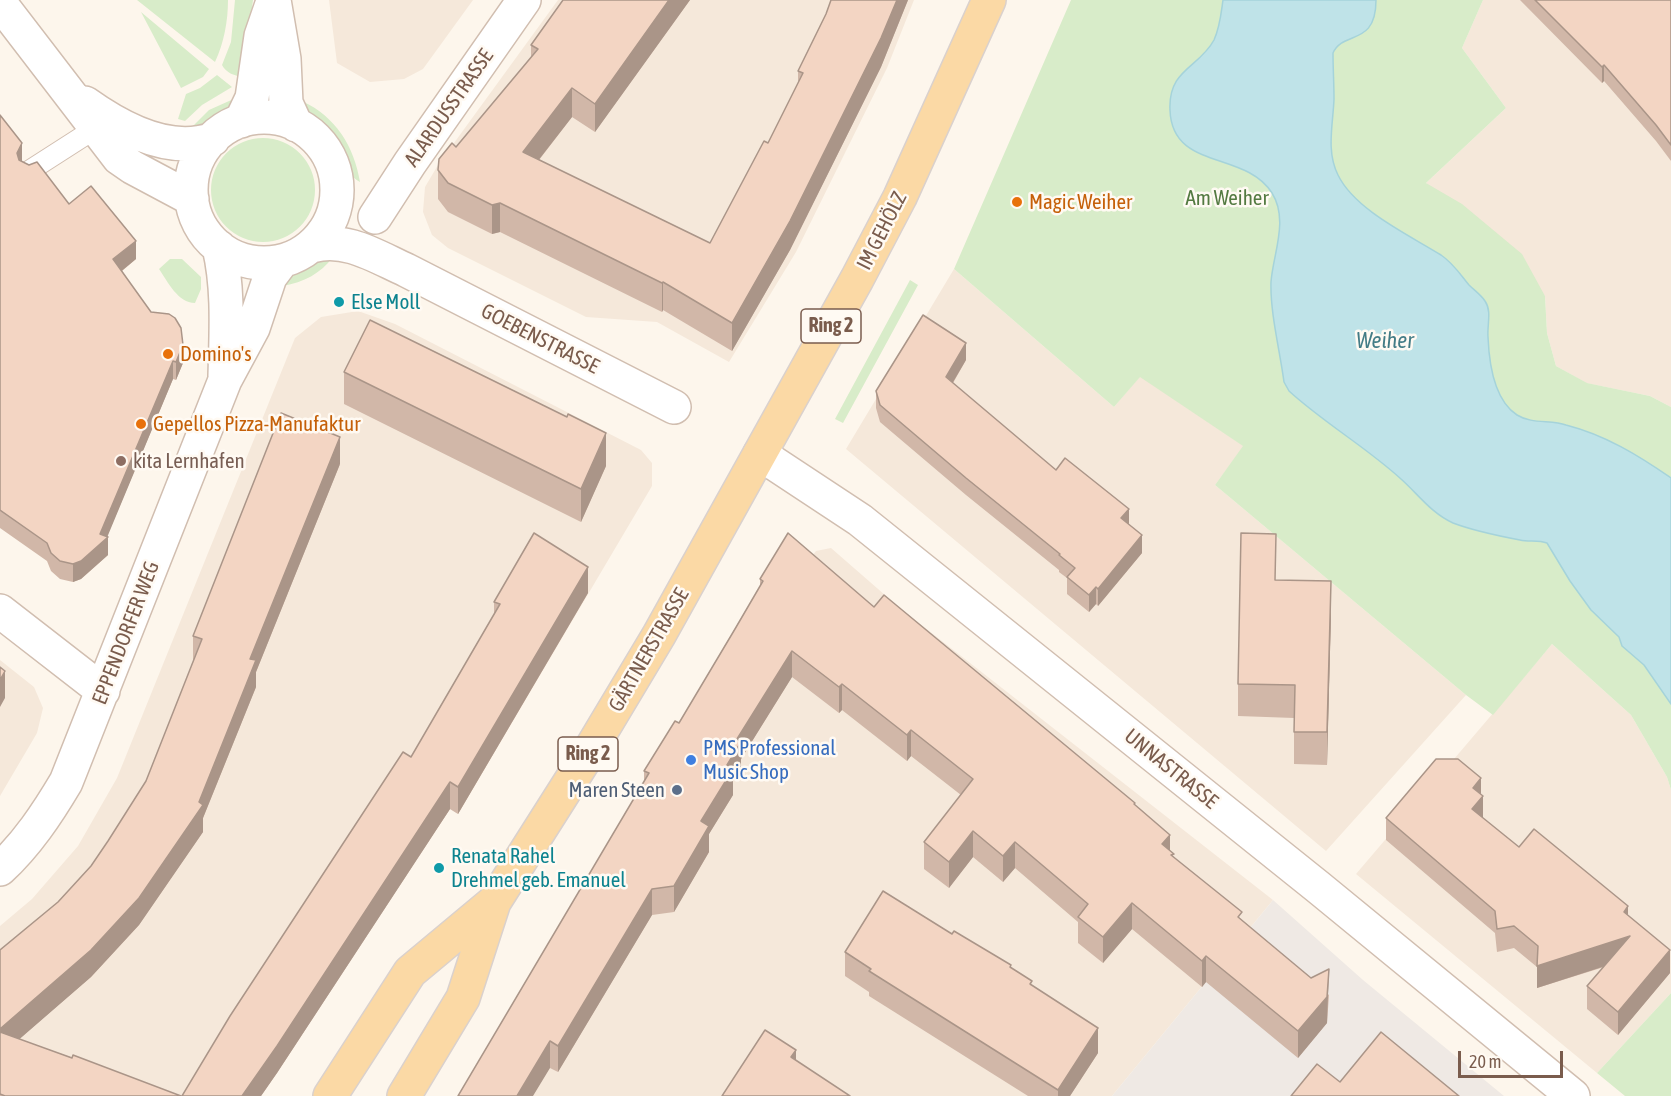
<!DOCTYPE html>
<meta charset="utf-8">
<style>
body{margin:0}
#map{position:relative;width:1671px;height:1096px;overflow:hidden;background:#fdf6ec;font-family:"Asap Condensed",sans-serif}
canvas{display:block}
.scale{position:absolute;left:1458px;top:1051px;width:105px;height:27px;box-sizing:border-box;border:3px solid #7a5c4d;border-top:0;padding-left:8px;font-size:18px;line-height:21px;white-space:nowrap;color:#7a5c4d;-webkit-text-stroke:4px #fffaf3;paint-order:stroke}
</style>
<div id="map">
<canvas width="1671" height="1096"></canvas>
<div class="scale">20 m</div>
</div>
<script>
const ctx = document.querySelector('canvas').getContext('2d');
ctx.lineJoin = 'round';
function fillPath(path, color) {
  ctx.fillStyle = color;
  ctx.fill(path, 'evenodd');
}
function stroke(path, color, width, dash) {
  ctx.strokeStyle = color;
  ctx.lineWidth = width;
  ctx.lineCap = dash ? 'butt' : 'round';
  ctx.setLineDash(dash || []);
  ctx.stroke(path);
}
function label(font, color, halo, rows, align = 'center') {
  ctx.font = font + ' "Asap Condensed",sans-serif';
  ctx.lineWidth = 5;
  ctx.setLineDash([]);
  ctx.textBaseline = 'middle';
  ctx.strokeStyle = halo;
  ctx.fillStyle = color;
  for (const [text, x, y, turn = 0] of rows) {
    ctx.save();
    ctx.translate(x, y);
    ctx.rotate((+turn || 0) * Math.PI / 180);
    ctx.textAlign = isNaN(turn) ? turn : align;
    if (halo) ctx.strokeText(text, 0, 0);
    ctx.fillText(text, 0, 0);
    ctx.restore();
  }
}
fillPath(new Path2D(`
 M329,0h144l-50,69 -19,10 -34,3 -33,-19z
 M558,0h356l-27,68 -91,184 -67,110 -72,-40 -71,-5 -138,-69 -16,-13 -9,-23 2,-25 13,-22z
 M1483,0h188v407l-21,-11 -64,-13 -30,-17 -9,-33 -2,-37 -119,-113 80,-75 -44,-60z
 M954,269l160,138 26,-31 104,70 -29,39 251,210 -140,156 -480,-402z
 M358,311l37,13 246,126 11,13v23l-194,328 -8,-5 -202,287h-248v-170l32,-27 46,-53 39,-68 178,-440 26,-21z
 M831,548l70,61 372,291 -161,196h-638l328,-527 14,-18z
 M1552,644l79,71 36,62 4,13v203l-74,80 -241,-199z
 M0,660l34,27 9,21 -6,25 -37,63z`), '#f5e8da');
fillPath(new Path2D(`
 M1273,900l90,80 141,116h-392z`), '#efe9e4');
fillPath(new Path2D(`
 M137,0h91c0,21 -4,43 -13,62z
 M235,0h18l-10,77c-8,-1 -17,-4 -21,-12l9,-23z
 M1071,0h412l-21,48 44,60 -80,75 36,21 60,50 23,42 2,37 9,33 31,17 63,13 21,11v383l-4,-13 -36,-62 -79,-71 -59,71 -27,-20 -251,-210 28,-39 -103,-69 -26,30 -160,-138z
 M141,12l68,57 -6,8 -22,11z
 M217,75l15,12 -30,18 -17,16 -7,-2 8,-25 14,-6z
 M238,97c-13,22 -25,33 -51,35l22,-22z
 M302,101c34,16 52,45 58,81 -16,-9 -19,-29 -29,-44 -11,-15 -26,-17 -29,-37z
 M211 190a52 52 0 1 1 104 0a52 52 0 1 1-104 0Z
 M333,257c-13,17 -29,25 -50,29 13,-18 28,-26 50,-29z
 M170,259h12l19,18v12l-6,14c-17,0 -27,-21 -36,-34z
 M910,280l8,5 -75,138 -8,-4z
 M1671,993v103h-46l-28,-23z`), '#d8ecc9');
const water = new Path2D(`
 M1223,0h153c0,47 -33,30 -43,53 0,15 1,31 1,46 -1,26 -8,52 4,76 17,35 71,60 103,80 12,8 19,19 28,30 5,5 12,10 16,16 7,10 2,24 3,36 1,25 6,63 29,78 14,9 34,5 49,10 39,10 72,30 105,53v226l-27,-39 -22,-19 -3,-9 -28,-27 -21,-29 -23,-38c-9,-3 -18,-1 -27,-3 -21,-4 -46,-9 -67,-17 -22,-10 -35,-29 -52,-44 -35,-32 -77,-56 -112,-88l-5,-9c-4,-31 -14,-69 -13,-100 2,-28 18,-62 1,-89 -27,-43 -100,-22 -102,-83 -2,-41 29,-42 44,-70 6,-13 7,-26 9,-40z`);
fillPath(water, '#bfe3e8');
stroke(water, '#a5d3da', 1.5);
const service = new Path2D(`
 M29,171l67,-43`);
const minor = new Path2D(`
 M274,0l10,59 2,44 10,22
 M0,3l119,155 13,9 60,32
 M85,103c35,25 84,52 128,36
 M191 190a73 73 0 1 1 146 0a73 73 0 1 1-146 0Z
 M241,121l11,-23 9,-62 10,-29
 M375,217l35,-54 114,-163
 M312,246c33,-10 65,11 94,24l268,137
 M219,247c10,42 7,86 6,129
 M760,454l100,66 458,367 255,209
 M0,611l103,80
 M0,869c27,-25 47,-55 66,-87l159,-402 28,-52 17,-51 12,-16`);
const primary = new Path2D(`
 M330,1096l80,-124 84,-70
 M404,1096l59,-98 31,-96 92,-145 73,-122 198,-356 43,-82 89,-197`);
stroke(service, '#d1beb0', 22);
stroke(minor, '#d1beb0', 36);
stroke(primary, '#dad1cd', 36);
stroke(service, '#fff', 20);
stroke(minor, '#fff', 33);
stroke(primary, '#fbd9a5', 33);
fillPath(new Path2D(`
 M563,0h127l-95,132 -23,-15 -33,43 171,83 58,-100 30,-60v-12l28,-57 5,-14h77l-27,67 -91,183 -58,101 -69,-41 -1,2 -162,-80 -8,2 -44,-22 -10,-13v-29l93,-113v-12z
 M1520,0h151v161l-15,-20 -52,-60 -2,2z
 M0,115l22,46 47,43 67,55 -14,12 61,92 -7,17 -3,-1 -66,157 1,19 -27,24 -8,3 -13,-3 -9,-8 -4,-10 -47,-33z
 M966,360l-13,23 103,87 73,54 13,29 -44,53 -2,-2 -7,8 -22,-18v-16l-8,-6v-2l-93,-75 -86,-73 -4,-14v-17z
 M344,372l223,45 39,49 -25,56 -237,-118z
 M340,464l-84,208v15l-53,131v14l-64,93 -48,52 -72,62 162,57h-181v-146l58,-48 33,-36 17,-25 38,-60 47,-119v-26z
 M760,579l114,28 261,198 35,46 4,6 68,63 87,75 -2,28 -29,35 -92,-76 -4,5 -70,-58 -29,34 -25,-20v-21l-63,-54 -12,14 -30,-25 -24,31 -25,-19v-27l37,-47 -50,-39 -4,5 -65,-51 -3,3 -47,-36 -51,82v9l-8,13v14l-24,39v18l-35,60 -22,3 -94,157 -8,-4 -92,28 186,-314v-11l35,-48 81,-137z
 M1276,580l55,34 -4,151 -33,-1v-46l-56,-2v-32z
 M588,593l-130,221 -8,-5 -173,264 -16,23h-79l229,-339 83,-143v-12z
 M1481,794l2,24 36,29 109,69 42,57 -52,62 -31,-26v-23l17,-19 -67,21v-21l-23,-19 -17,4 -2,-19 -109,-93v-22z
 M952,934l59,33 21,19 66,67 -28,43h-42l-159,-100v-4l-24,-16v-24z`), '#d1b7a8');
fillPath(new Path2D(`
 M669,0h21l-95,132v-28z
 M897,0h11l-27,67 -91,183 -58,101v-28z
 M1604,65v16l-2,2v-16z
 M572,88v29l-49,63v-28z
 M22,143v19l-5,9v-18z
 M500,203v29l-8,2v-29z
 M136,241v18l-23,19v-19z
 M663,282v28l-1,2v-29z
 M966,343v17l-20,34v-17z
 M183,345v18l-7,17v-18z
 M173,361v18l-67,161 2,-3v18l-27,24 -8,3v-18l27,-30z
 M606,433v33l-25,56v-33z
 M340,437v27l-84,208v15l-53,131v14l-64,93 -48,52 -91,79v-27l250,-370z
 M1129,509v17l-8,-8z
 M1142,535v18l-44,53v-17z
 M588,567v26l-130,221v-27z
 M1331,581v33l-4,151v-33z
 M1096,587v17l-7,8v-17z
 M792,651v26l-51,82v9l-8,13v14l-24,39v18l-35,60v-26l27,-65 26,-56 10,-26z
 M5,671v27l-5,9v-27z
 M842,684v26l-3,3v-26z
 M911,730v26l-4,5v-26z
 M1481,778v20l2,-2v22l-11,-9 1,-21z
 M450,782v27l-173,264 -16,23h-19z
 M973,831v26l-24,31v-26z
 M1170,835v26l-8,-17z
 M1015,842v26l-12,14v-26z
 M652,889v26l-94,157v-26z
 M1132,903v26l-29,34v-26z
 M1628,906v23l-4,-17z
 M1630,936v22l-93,30v-22z
 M1670,950v23l-52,62v-23z
 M1206,956v26l-4,5v-26z
 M1329,969l-2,54 -29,35v-27z
 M1098,1028v25l-28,43h-12v-6z
 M550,1041v27l-17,28h-16z
 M796,1050v28l-5,-21z`), '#aa9588');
const building = new Path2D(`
 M563,0h106l-74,104 -23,-16 -49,64 187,91 54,-102 4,2 35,-70 -5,-2 28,-57 5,-14h66l-16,38 -91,183 -58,102 -69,-41 -1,1 -162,-80 -8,2 -44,-22 -10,-13 1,-11 13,-16 4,4 82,-98 -7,-4z
 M1535,0h136v145l-15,-20 -52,-60 -2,2z
 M0,115l22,28 -5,10 2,7 10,5 8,-3 32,42 22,-18 45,55 -23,18 38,53 18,2 6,4 6,10 2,17 -7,17 -3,-1 -73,173 8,3 -27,24 -8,3 -13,-3 -9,-8 -4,-10 -47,-33z
 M923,315l43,28 -20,34 110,93 9,-12 64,51 -8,9 21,17 -44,54 -2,-2 -7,8 -22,-18 8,-9 -16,-13 1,-1 -94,-76 -86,-73 -4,-14z
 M370,320l197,97 1,-3 38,19 -25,56 -237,-117z
 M281,413l59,24 -90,222 6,1 -57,142 4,3 -64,93 -48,52 -91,79v-79l58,-48 33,-36 17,-25 38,-60 56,-142 -9,-3z
 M534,533l54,34 -130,220 -8,-5 -173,264 -35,50h-60l48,-80 173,-264 8,5 89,-153 -6,-2z
 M788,533l86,74 10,-12 251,208 -1,1 36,31 -8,9 12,10 -3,1 71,57 -4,5 73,61 18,-9 -2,28 -29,34 -92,-75 -4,5 -70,-58 -29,34 -25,-20 10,-13 -73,-62 -12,14 -30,-25 -24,31 -25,-20 49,-63 -62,-49 -4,5 -65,-51 -3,3 -47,-36 -55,88 4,3 -14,23 6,4 -32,52 8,5 -35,60 -22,3 -94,157 -8,-5 -33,55h-59l191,-323 -5,-2 31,-50 4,2 56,-94 28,-48 -3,-2z
 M1241,533l35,1 -1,46 56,1 -4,151h-33l1,-47 -57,-1z
 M0,667l5,4 -5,9z
 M1436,759h22l23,19 -8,10 10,8 -11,13 47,38 15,-18 94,77 -4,6 46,38 -52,62 -31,-26 43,-50 -93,30 1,-20 -24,-20 -17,3 -2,-18 -109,-93z
 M883,891l69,43 2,-3 57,34 -1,2 22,14 -2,3 68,44 -40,62 -189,-119 2,-2 -26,-17z
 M765,1030l31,20 -5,7 59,39h-128z
 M0,1032l72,26 1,-3 108,41h-176l-5,-2z
 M1381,1032l78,64h-168l26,-32 23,18z`);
fillPath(building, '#f3d5c3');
stroke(building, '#aa9588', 1.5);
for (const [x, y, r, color] of [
 [1017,202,6,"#e8710a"],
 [339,302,6,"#0f9aa8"],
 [168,354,6,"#e8710a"],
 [141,424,6,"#e8710a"],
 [121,461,6,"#8d6e63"],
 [691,760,6,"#3f7fe0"],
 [677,790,6,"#5c6f8a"],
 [439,868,6,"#0f9aa8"]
]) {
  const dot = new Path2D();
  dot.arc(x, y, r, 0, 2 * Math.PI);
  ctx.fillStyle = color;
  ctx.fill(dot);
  stroke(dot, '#fffaf3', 2);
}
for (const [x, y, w] of [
 [831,326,60],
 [588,754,60]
]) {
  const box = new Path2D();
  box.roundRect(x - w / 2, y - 17, w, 34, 4.5);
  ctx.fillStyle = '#fffaf3';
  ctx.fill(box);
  stroke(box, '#7a5c4d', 1.5);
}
label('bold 20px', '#7a5c4d', null, [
 ["Ring 2",831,326],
 ["Ring 2",588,754]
]);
label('21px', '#7a5c4d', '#fffaf3', [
 ["ALARDUSSTRASSE",449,108,-55],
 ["IM GEHÖLZ",882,231,-63],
 ["GOEBENSTRASSE",540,339,27],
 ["EPPENDORFER WEG",126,633,-69],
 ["GÄRTNERSTRASSE",649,650,-60],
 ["UNNASTRASSE",1171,769,39]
]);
label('21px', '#537a41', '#fffaf3', [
 ["Am Weiher",1227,198]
]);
label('21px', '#c56008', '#fffaf3', [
 ["Magic Weiher",1029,202],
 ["Domino's",180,354],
 ["Gepellos Pizza-Manufaktur",153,424]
], 'left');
label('21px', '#0d838f', '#fffaf3', [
 ["Else Moll",351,302],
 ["Renata Rahel",451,856],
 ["Drehmel geb. Emanuel",451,880]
], 'left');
label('21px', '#785e54', '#fffaf3', [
 ["kita Lernhafen",133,461]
], 'left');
label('21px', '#366cbe', '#fffaf3', [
 ["PMS Professional",703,748],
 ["Music Shop",703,772]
], 'left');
label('21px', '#4e5e75', '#fffaf3', [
 ["Maren Steen",665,790]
], 'right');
label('italic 22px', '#437c86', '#fffaf3', [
 ["Weiher",1385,341]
]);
</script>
